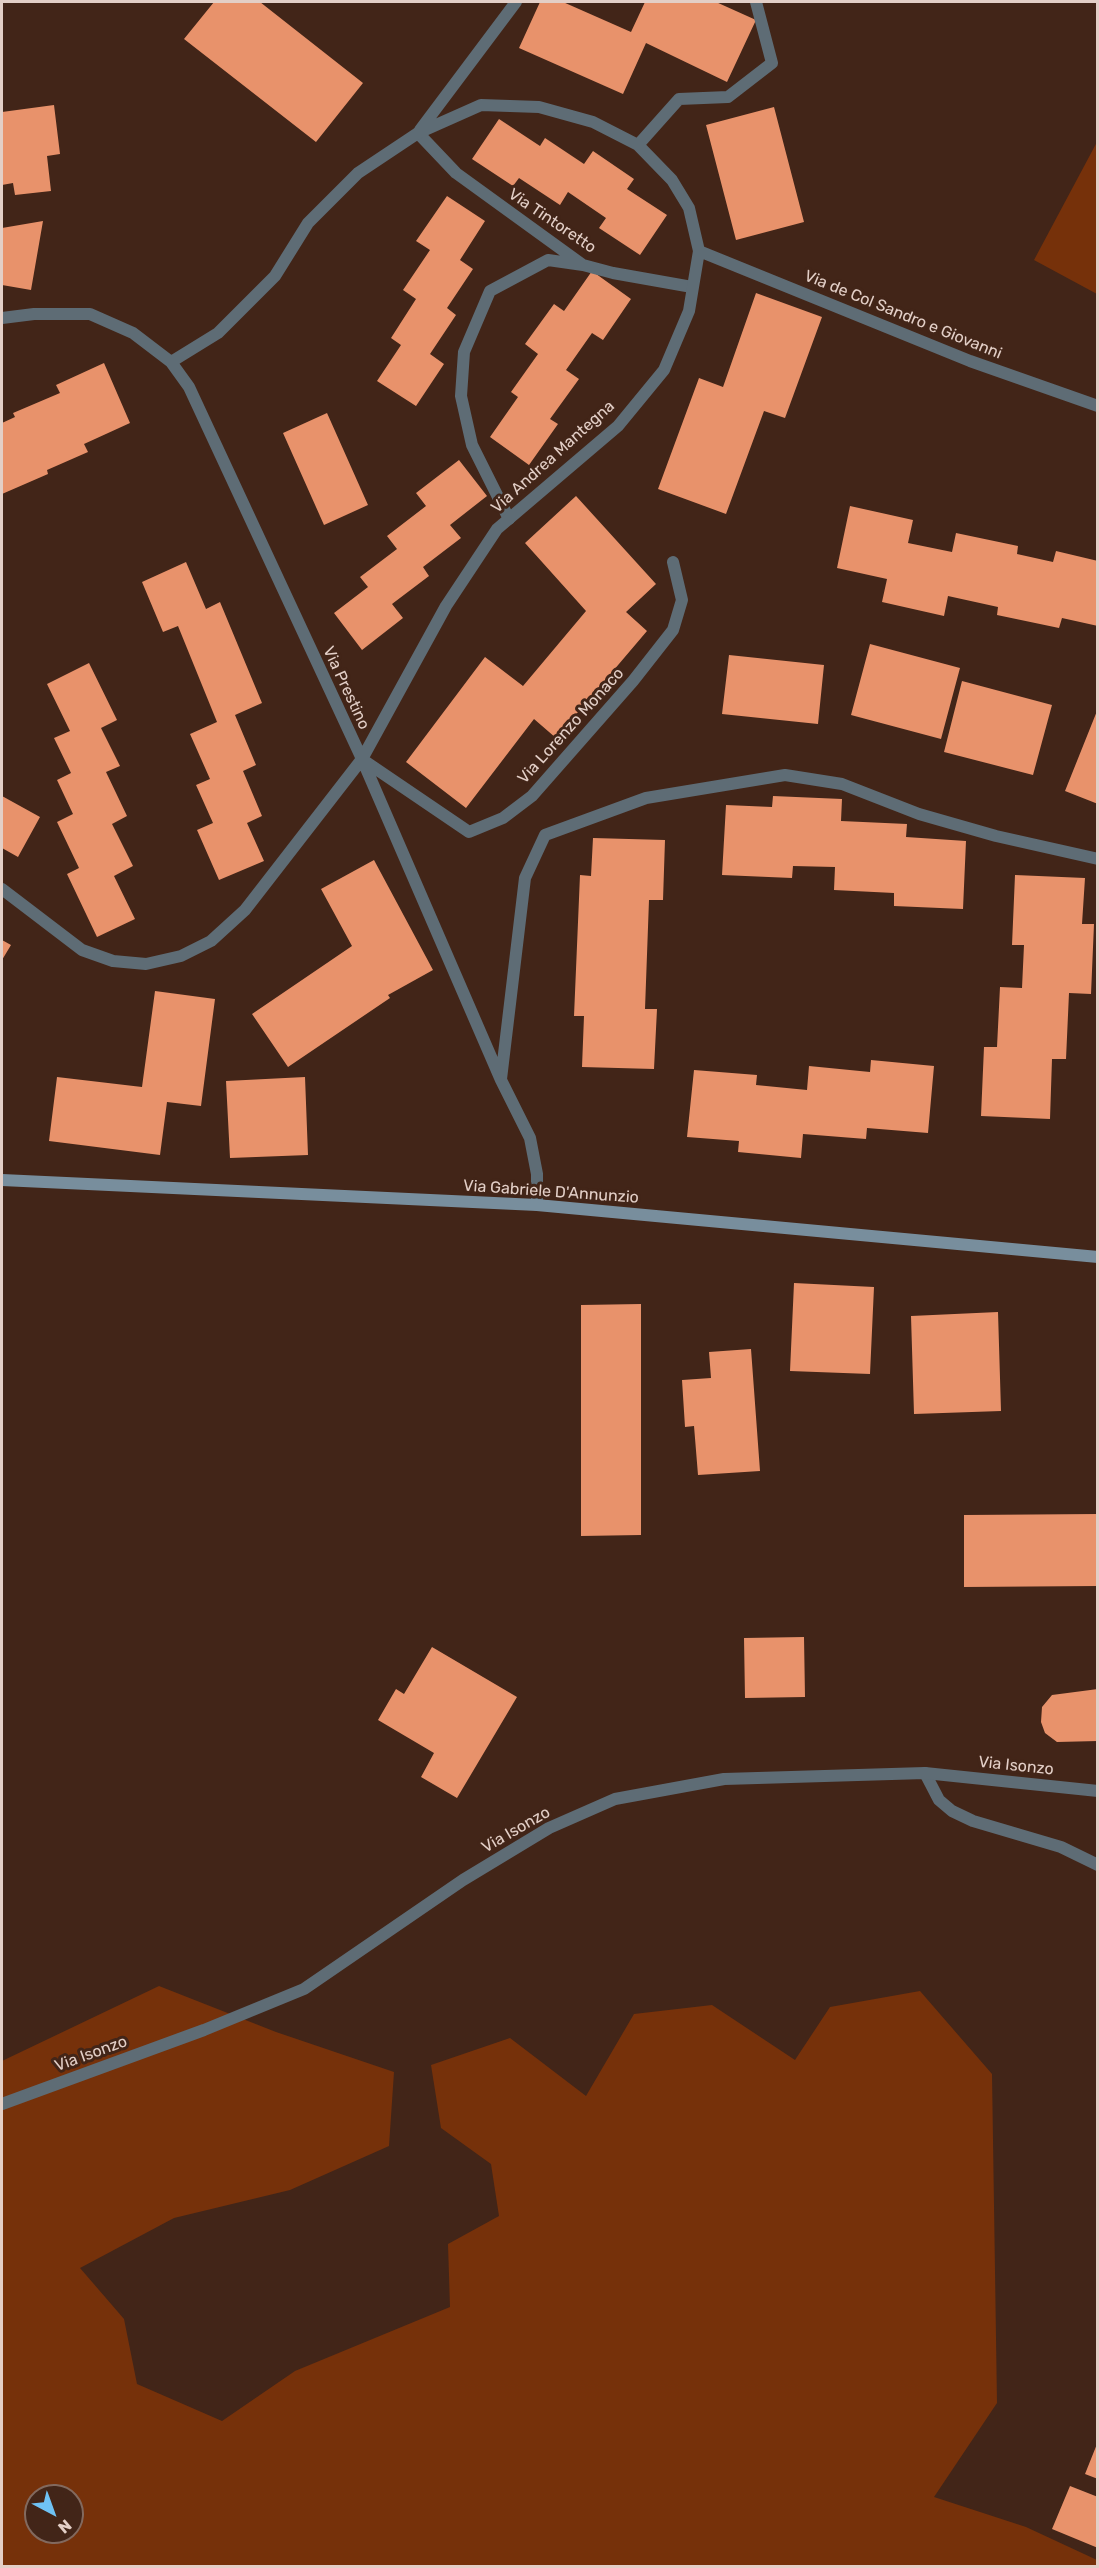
<!DOCTYPE html>
<style>
body{margin:0}
#map{position:relative;width:1099px;height:2568px;overflow:hidden;background:#422518;font-family:Rubik,sans-serif}
canvas{display:block}
.frame{position:absolute;inset:0;border:3px solid #e3cfc7;pointer-events:none}
.north{position:absolute;left:24px;top:2484px;width:60px;height:60px;box-sizing:border-box;background:#422518;border:2px solid #82695e;border-radius:50%;rotate:139deg;font-size:16px;font-weight:700;line-height:24px;text-align:center;color:#e3cfc7}
.north::after{content:'';display:block;margin:auto;width:21px;height:27px;background:#6fc2f4;clip-path:polygon(50% 0,100% 100%,50% 72%,0 100%)}
</style>
<div id="map">
<canvas width="1099" height="2568"></canvas>
<div class="frame"></div>
<div class="north">N</div>
</div>
<script>
const ctx = document.querySelector('canvas').getContext('2d');
ctx.lineJoin = 'round';
function fillPath(path, color) {
  ctx.fillStyle = color;
  ctx.fill(path, 'evenodd');
}
function stroke(path, color, width, dash) {
  ctx.strokeStyle = color;
  ctx.lineWidth = width;
  ctx.lineCap = dash ? 'butt' : 'round';
  ctx.setLineDash(dash || []);
  ctx.stroke(path);
}
function label(font, color, halo, rows, align = 'center') {
  ctx.font = font + ' Rubik,sans-serif';
  ctx.lineWidth = 6;
  ctx.setLineDash([]);
  ctx.textBaseline = 'middle';
  ctx.strokeStyle = halo;
  ctx.fillStyle = color;
  for (const [text, x, y, turn = 0] of rows) {
    ctx.save();
    ctx.translate(x, y);
    ctx.rotate((+turn || 0) * Math.PI / 180);
    ctx.textAlign = isNaN(turn) ? turn : align;
    if (halo) ctx.strokeText(text, 0, 0);
    ctx.fillText(text, 0, 0);
    ctx.restore();
  }
}
fillPath(new Path2D(`
 M1097,142v152l-63,-34z
 M159,1986l117,46 118,40 -5,74 -99,44 -116,28 -94,50 44,51 13,65 85,37 73,-50 155,-64 -2,-63 51,-28 -8,-52 -50,-36 -10,-63 79,-27 76,58 48,-82 78,-9 83,55 35,-53 90,-16 72,83 5,329 -63,94 92,30 71,33v6h-1095v-505zM36,2496h36v36h-36z`), '#76310a');
fillPath(new Path2D(`
 M214,2h46l103,81 -47,59 -132,-103z
 M540,2h23l68,30 14,-30h71l40,18 -29,62 -81,-39 -23,51 -104,-46z
 M54,105l6,49 -13,2 4,35 -36,4 -2,-12 -11,2v-73z
 M774,107l30,115 -68,18 -30,-115z
 M499,119l41,27 5,-8 39,26 9,-13 41,28 -7,10 40,26 -27,40 -41,-27 7,-10 -38,-26 -8,13 -41,-27 -6,8 -41,-27z
 M447,196l38,25 -25,39 13,9 -26,39 9,7 -26,39 14,10 -28,42 -39,-25 24,-36 -10,-7 25,-39 -13,-9 27,-40 -14,-9z
 M43,221l-12,69 -29,-5v-57z
 M592,271l39,28 -28,41 -11,-7 -26,37 13,9 -29,40 8,5 -29,41 -39,-28 28,-40 -7,-5 27,-38 -13,-10 29,-40 10,7z
 M756,293l66,24 -37,101 -21,-7 -38,103 -68,-25 41,-111 24,9z
 M104,363l26,60 -46,21 4,8 -41,18 1,4 -46,20v-71l13,-6 -2,-4 47,-20 -4,-8z
 M327,413l41,92 -44,20 -41,-92z
 M459,460l28,36 -37,29 11,13 -38,29 6,9 -37,28 11,14 -41,32 -28,-37 34,-26 -8,-10 37,-28 -10,-13 39,-30 -10,-13z
 M576,496l80,88 -30,28 21,19 -91,107 -22,-19 -68,89 -60,-46 79,-105 38,29 63,-75 -61,-68z
 M850,506l63,14 -5,23 44,9 4,-19 62,13 -1,8 36,8 3,-11 42,10v65l-36,-8 -3,10 -62,-13 1,-8 -50,-11 -4,20 -62,-14 5,-23 -50,-11z
 M186,562l20,47 14,-7 42,101 -27,12 21,50 -13,6 19,45 -15,7 17,38 -45,19 -22,-50 16,-7 -17,-38 14,-6 -20,-45 27,-12 -39,-96 -15,6 -21,-50z
 M870,644l90,24 -19,71 -90,-24z
 M729,655l95,10 -6,59 -96,-10z
 M89,663l28,57 -16,8 19,38 -14,6 21,44 -15,8 21,42 -19,10 21,43 -38,18 -30,-63 12,-6 -22,-46 16,-8 -16,-34 14,-7 -17,-35 16,-7 -23,-47z
 M962,681l90,24 -19,70 -89,-23z
 M1097,711h1v93l-33,-13z
 M2,796l38,21 -22,40 -16,-9z
 M773,796l69,3 -1,22 66,3 -1,13 60,4 -3,68 -69,-3v-13l-60,-3 1,-23 -42,-1 -1,12 -70,-3 4,-70 46,2z
 M593,838l72,2 -2,60h-14l-4,109h12l-3,60 -72,-2 2,-51h-10l6,-141 11,1z
 M374,860l59,110 -45,25 2,3 -102,69 -36,-53 100,-68 -31,-57z
 M1015,875l70,3 -3,46h12l-3,70 -22,-1 -3,66h-14l-2,60 -69,-3 3,-69h13l3,-60 22,1 2,-43h-12z
 M2,940l9,5 -9,15z
 M155,991l60,8 -14,107 -34,-4 -7,53 -111,-14 8,-64 85,10z
 M871,1060l63,6 -6,67 -61,-5 -1,11 -63,-5 -2,24 -63,-6 1,-11 -52,-4 7,-67 63,5 -1,10 51,5 2,-24 61,6z
 M305,1077l3,78 -78,3 -4,-77z
 M794,1283l80,4 -4,87 -80,-3z
 M641,1304v231l-60,1v-231z
 M998,1312l3,99 -87,3 -3,-98z
 M751,1349l9,122 -62,4 -4,-49 -9,1 -3,-47 29,-2 -2,-26z
 M1098,1514v72l-134,1v-72z
 M804,1637l1,60 -60,1 -1,-60z
 M432,1647l85,50 -60,101 -36,-21 13,-24 -56,-33 18,-31 8,5z
 M1098,1689v52l-41,1 -12,-9 -4,-11 1,-15 10,-12z
 M1097,2444h1v35l-13,-5z
 M1070,2486l28,11v51l-46,-19z`), '#e8926b');
stroke(new Path2D(`
 M418,133l38,40 127,92 30,8 79,14
 M509,519l-37,-74 -11,-49 3,-44 26,-61 58,-31 35,5
 M925,1773l14,27 13,11 21,10 88,26 37,18`), '#5e6c75', 12);
stroke(new Path2D(`
 M420,130l96,-128
 M638,145l41,-46 49,-2 44,-34 -16,-61
 M699,251l271,110 128,45
 M2,318l32,-4h56l43,19 38,29 18,25 173,372 139,321 29,58 7,36v31
 M363,760l106,72 34,-14 29,-22 101,-115 40,-51 9,-30 -9,-38
 M2,889l80,61 31,11 33,3 35,-8 30,-15 34,-31 117,-151 84,-153 51,-77 121,-103 46,-56 25,-59 10,-60 -10,-43 -17,-28 -34,-35 -45,-23 -54,-15 -58,-2 -63,28 -60,40 -50,50 -33,53 -57,57 -47,29
 M501,1079l24,-201 20,-43 101,-37 139,-23 57,9 77,30 77,22 102,23
 M2,2104l202,-74 100,-41 159,-109 86,-52 66,-29 109,-20 201,-6 173,18`), '#5e6c75', 12);
stroke(new Path2D(`
 M2,1180l535,25 561,52`), '#788e9d', 12);
label('16px', '#e3cfc7', '#422518', [
 ["Via Tintoretto",552,221,34],
 ["Via de Col Sandro e Giovanni",903,315,22],
 ["Via Andrea Mantegna",553,457,-42],
 ["Via Prestino",346,688,65],
 ["Via Lorenzo Monaco",571,726,-48],
 ["Via Gabriele D'Annunzio",551,1192,4],
 ["Via Isonzo",1016,1766,6],
 ["Via Isonzo",516,1830,-30],
 ["Via Isonzo",91,2054,-20]
]);
</script>
